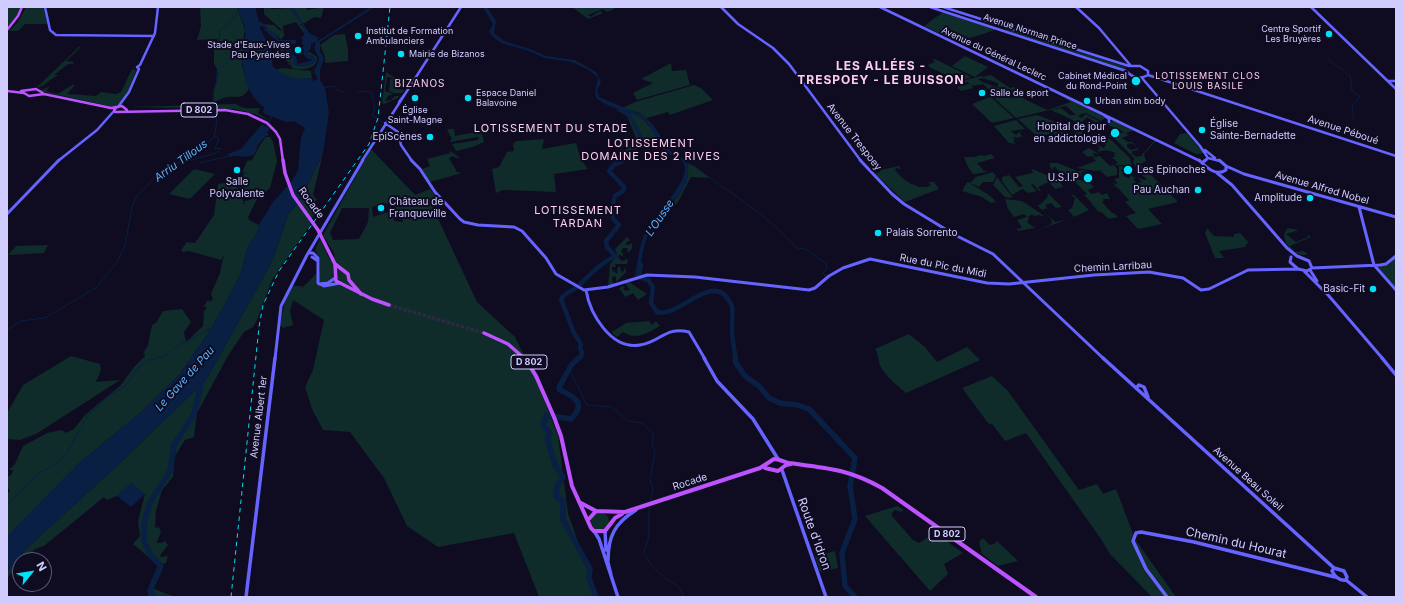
<!DOCTYPE html>
<meta charset="utf-8">
<style>
body{margin:0}
#map{position:relative;width:1403px;height:604px;overflow:hidden;background:#0f0c21;font-family:Inter,sans-serif}
canvas{display:block}
.frame{position:absolute;inset:0;border:8px solid #d1ccff;pointer-events:none}
.north{position:absolute;left:12px;top:552px;width:40px;height:40px;box-sizing:border-box;background:#0f0c21;border:1px solid #5d597a;border-radius:50%;rotate:60deg;font-size:11px;font-weight:700;line-height:16px;text-align:center;color:#d1ccff}
.north::after{content:'';display:block;margin:auto;width:14px;height:18px;background:#00e0f7;clip-path:polygon(50% 0,100% 100%,50% 72%,0 100%)}
</style>
<div id="map">
<canvas width="1403" height="604"></canvas>
<div class="frame"></div>
<div class="north">N</div>
</div>
<script>
const ctx = document.querySelector('canvas').getContext('2d');
ctx.lineJoin = 'round';
function fillPath(path, color) {
  ctx.fillStyle = color;
  ctx.fill(path, 'evenodd');
}
function stroke(path, color, width, dash) {
  ctx.strokeStyle = color;
  ctx.lineWidth = width;
  ctx.lineCap = dash ? 'butt' : 'round';
  ctx.setLineDash(dash || []);
  ctx.stroke(path);
}
function label(font, color, halo, rows, align = 'center') {
  ctx.font = font + ' Inter,sans-serif';
  ctx.lineWidth = 4;
  ctx.setLineDash([]);
  ctx.textBaseline = 'middle';
  ctx.strokeStyle = halo;
  ctx.fillStyle = color;
  for (const [text, x, y, turn = 0] of rows) {
    ctx.save();
    ctx.translate(x, y);
    ctx.rotate((+turn || 0) * Math.PI / 180);
    ctx.textAlign = isNaN(turn) ? turn : align;
    if (halo) ctx.strokeText(text, 0, 0);
    ctx.fillText(text, 0, 0);
    ctx.restore();
  }
}
fillPath(new Path2D(`
 M7,7h14l-3,7 -11,14z
 M26,7h18l3,17h-22l-7,7h-9l9,-9z
 M200,7h37l8,23 -3,17v20l7,22c-7,11 -11,7 -21,8 -4,0 -9,3 -13,5 -5,-13 9,-26 -1,-38v-15l5,-7 -2,-3 -20,1 4,-14z
 M264,7l9,2 33,-2 1,3 17,-3 -3,11 -7,-1 -9,6 -5,1 4,4v5l-8,-11 -13,4 1,10 -4,4 -2,-5 -11,-5 -5,-6 12,1 5,5 4,1 -19,-17z
 M572,7h41l2,2 -8,3 -4,-3 -15,6 2,2 10,-6 3,2 -15,6z
 M943,12l52,17v1l-37,12 -34,-16z
 M1008,29l118,38 -2,3 -120,-40z
 M345,34l3,16v11l-23,2v-6l-5,-12 14,-10z
 M279,42l8,4 -1,6 7,5 2,8c8,2 15,2 21,-5l-3,-4 -6,-1 1,-4 9,6c2,12 -16,14 -25,11 0,-5 -5,-13 -8,-21v6l6,6 1,8 -15,-22z
 M79,47h2l-15,14 8,1 -1,2h-5l-14,11h5c-9,3 -14,12 -23,13z
 M965,56l23,11 -13,10 -23,-11z
 M935,59l36,18 -8,3 -9,-4 -3,3 2,1 -3,1 -6,-5 2,-1 -17,-8 -1,-2 7,-3 -2,-2z
 M671,63l1,8 14,-1 4,15 -53,15 -4,-7 20,-10 -12,-4z
 M282,68l29,3 1,7c-12,2 -26,1 -36,-8z
 M132,69l4,1c-4,11 -10,34 -23,37l-73,-16 10,-5 -4,5 12,3 14,-9h3l-8,9 29,2 5,-4 15,2 5,-2z
 M386,72l17,11 -5,2v4l7,1 -3,3h-9l-4,-2 1,-11 3,-2 -6,-1 -2,14 8,3 -5,2 -3,5 6,-1 4,-4h4l-1,2 -14,6 -2,-1z
 M991,75l19,13 5,-1 3,5 5,2 -7,-2 -2,2 33,16 24,-8 -17,-10 -8,-1 -3,-5 63,31 -5,4 -15,-8 -5,1 -3,2 4,2 4,-4 14,8 -2,2 -11,-7 -10,10 3,2 2,-3 4,3 -4,3 5,4h-5l-17,-9 6,2 6,-7 -26,-12 10,-2 9,7h6l-10,-9 -50,12 -23,-21 12,-5 7,6 5,-2 -10,-5 5,-2 -6,1 -8,-3v-4l-16,-5 -4,1c7,6 18,6 25,12l-5,1 -5,-4 -5,1 -5,-5 -10,2 -2,-2 2,4 -12,3 -4,-4 12,-3 -1,-2 -14,4 -3,-2 30,-8 2,1z
 M694,85l7,3 12,12 -43,15 -2,-3 -21,6 -8,-5 -17,-5 13,-6z
 M990,97l2,1 22,20 -22,5 -20,-19z
 M236,104c8,6 15,4 24,4l-2,5 12,8 -15,-7 -20,-5 -107,-2z
 M617,109c5,1 11,2 16,4 17,8 24,25 35,40l-15,-11 -8,-1 -25,24 -6,-5 23,-20 -10,-24 -10,-6z
 M1037,115l16,6 17,11 -5,5 2,4 -3,3 -12,-11 -10,3 2,2 -4,1 -22,-20z
 M1016,120l9,9 -14,2 5,4 3,-3 4,5 -4,-1 2,2 -8,-1 2,3 -2,1 3,3 -7,-1 -15,-17z
 M1112,121l6,1 16,8 -8,3 3,2 -7,3 6,4h4l4,4 -5,-3 -4,1v3l4,3 6,-2 2,2 -7,1v3l5,3 6,-2 -1,-2h2l10,-12h2l-12,13 2,7 -6,3 38,38 -30,7 14,15 -24,5 -12,-13 10,-3 -11,-11 4,-2 -12,-13h-5l4,-1 -3,-3 5,1 -4,-5 5,-1v-12l12,1v3l-7,-2 -1,2h-3l4,2 -2,2 3,3 5,1v-3l6,3 -3,1 3,4 6,-1 -4,-4 7,2 2,-1 -5,-4v-5l-8,-5 -1,-5 2,-1 -20,-20 -7,-3 9,-2 2,2 -1,-2 6,-2 -16,-7z
 M449,129h5l1,7 26,-5 3,11 -11,5 -17,4 -4,-7 26,-4 1,-2 -2,-1 -26,5 -1,-2 2,-1 -5,-9z
 M1187,133l17,20 -8,1 -22,-11 6,-9z
 M266,137h4l3,5 4,19 -7,27 -13,11 -9,18 1,3 10,5 -2,8 -9,13 -7,27 -16,31 -16,28 -30,43 -39,38 -63,52 -70,73v-43l3,-5 -3,-3v-10l4,-2 2,-5h-4l6,-6 8,-18 24,-13 15,-3 4,3 8,-4 11,-14 36,-30 13,-18 11,-11 -1,-4 4,-7 4,-20 4,-2 7,-12 19,-2 9,13 -7,10 2,10 17,-16 1,-15 3,-3 -3,-2 4,-6 2,2 3,-3 -2,-5 9,-21 4,-19 -3,6 -32,-9 -6,1 -2,-2 6,-8 8,1 19,-28 4,-31 13,-2 4,1 9,20 -2,2 3,-2 -1,-2 7,-1 -3,-11 -7,1 -6,-10 3,-1 2,3 2,-1 -2,-5 7,-4 -5,1 5,-12 5,-1 8,-15z
 M1109,138l21,20 2,7h-16l-1,-1 3,-1 -6,-6h4l-3,-3h4c-6,-4 -11,-4 -18,-3l2,3 -4,-4 3,-1 -3,-4 7,3z
 M544,139l-2,10 34,-6 5,17 7,9 -34,5 2,18 -53,-2 -7,3 -4,-24 7,-2 8,-15 7,-1 -1,-7 3,-3z
 M1089,148l10,6 -6,-1 1,3 -1,1 7,-1 10,10 4,-1 3,4v6l-10,2 -7,-7 -4,1 -19,-3 19,-7 -4,-5 -4,1 -6,-5z
 M371,149l44,46 15,-6 11,14 -8,5 44,94 38,35 24,49 19,50 10,77 29,84h-58l-25,-64 -76,14 -31,-21 -23,-48 -34,-46 -27,-2 -11,-21 -7,-22 8,-17 11,-50 -31,-20 -3,11 3,14 -10,3 -3,-3 5,-25 7,-14h10l-1,3 19,-19v-12l-5,-8 5,-11 10,21 5,-5 -12,-20zM384,202l3,2 5,-1 10,14 1,5 -9,-1 -1,-5 -5,-4 -15,5 -1,-10zM342,208h27l-1,14 -9,17 -26,1 -3,-7z
 M449,150l11,8h-4l-3,-2 -4,2 8,14 5,1 -32,9 -8,-13 8,-3 -3,-7 23,-6z
 M323,153l-10,42 4,5 -5,4 6,4h3l-12,13 2,3 -39,56 -15,40 -4,7 -9,5 -15,22 -32,59 -3,24 -9,3 -10,16 -2,21 -11,13 -6,21 -1,17 4,-1 2,6 -4,8v2h4l4,-2 3,4 -7,9 -1,3 8,-1 -2,7 -8,2 -4,24 21,8h-27l1,-11 9,-21 -25,-21 7,-8 -2,-15 7,-27 -14,-10 -14,12 -10,4 -3,-3 -60,49 -9,3 -11,11h-4v4l-13,14v-6l20,-24 93,-85 86,-83 58,-104 9,-17 15,-44 13,-16z
 M991,154l4,4 -18,5 7,8 4,1 -15,2 -6,-9 -3,-8h10l7,-2 3,1z
 M687,163l7,3 16,12 -19,-1 -13,25 -8,8 -1,-3 -2,1c12,-11 25,-28 20,-45z
 M1051,163h7l19,8 11,-1 -7,3 1,3 -6,-2 -1,3 9,5 4,-1 6,6 -6,3 3,4 8,-2 3,3 5,-2 3,6h-7l1,2 -2,1 10,11h2l4,4 -9,2 -8,-7h-2c-7,-7 -7,-10 -15,-17l3,-1 -14,-14 -5,1 -3,-4h4l-3,-3 -6,1v3l-4,-3 4,-3 -5,-5 -3,1 2,2h-2l-3,-6z
 M899,166l2,3 -5,-1 -1,2c7,10 25,22 36,15l-3,-3h6l5,7 -34,13 -30,-28 5,-2 1,-2z
 M194,169l21,5 -25,25 -21,-5z
 M1032,169l27,11 4,7 -8,2 -6,-7 -11,5 3,4h-2l-6,-7 -2,1 6,6 -9,2 -6,-4 -10,6 -10,-14v-4l7,-2 10,12 4,-1 -8,-9 18,-4z
 M993,172l3,4 -3,6h-10l-4,5 -9,-4c6,5 21,11 26,19l-5,1 -9,-6 -20,-6 5,-9 3,1 6,-6z
 M997,177l16,21 -8,-1 -12,-12z
 M1048,193l14,14 -6,1 -5,-5 -6,2 2,3 -5,2 13,12 11,-2 -28,10 14,-6 -1,-5 -13,-13 9,-8z
 M1073,194l16,16 -15,7 -6,-7 4,-2 3,-10 -3,-2z
 M1005,199l17,2 21,14 -1,2 -2,-2 -7,1 -1,-2 -4,3 1,2 -2,3 8,6 -17,3 -1,-2 5,-1 -5,-8 10,-3 -3,-3 -10,3 -6,-8z
 M1207,228l7,8 20,1v-3l6,-1 9,10 -3,1v3l-27,4 5,7h-9l-10,-25z
 M1288,228l11,2 -13,4 10,8 12,-5v-2l3,2 -21,9 5,6 8,-1 5,3c-12,6 -32,-16 -20,-26z
 M627,237l3,3 -5,4 3,1 4,-2v6l-4,4 -1,-5h-4l-2,4 2,1v3l-4,-1 -1,2 4,4 6,-2 -1,5h-12l1,3h-4v3l5,4 1,-7h2l2,6 4,-6v5l-10,10v-5l-3,-1 -1,4 2,4 -6,2 2,-22 7,-9 -2,-6z
 M48,245l-4,8 -36,2 8,-9z
 M1396,257v31l-18,-21 10,-2z
 M629,282l18,12 -9,6 -5,-7 -8,4 -6,-9 5,-2 1,1 -2,1 2,3 5,-1 -5,-7z
 M649,321l3,4 4,-4 4,5c-12,7 -24,15 -37,6l-6,5 -4,-3 -1,-2 14,-9z
 M909,334l16,13 12,15 30,-15 13,13 -74,33c-9,-8 -19,-15 -25,-26 -3,-5 -2,-12 -6,-18z
 M71,356l29,8 1,6 -5,12 24,-2 -84,54 -16,6 -13,-1v-26l16,-28z
 M992,376l16,15 71,99 18,-6 6,10 13,-5 19,50 41,58h-24l-42,-43 -9,-15 -75,-106 -21,8 -12,-16 -5,-2 -26,-35z
 M897,506l7,4 -3,2 -6,-2 -3,3v3l21,24 6,3 16,-10 28,20 -19,11 4,10 -18,17 -65,-75z
 M591 521a9 9 0 1 1 18 0a9 9 0 1 1-18 0Z
 M983,538l7,7 4,-1 3,-3 21,20 -20,5 -16,-12 -3,-12z
 M835,551l3,17 -18,4 -5,-16z`), '#0f2b2a');
fillPath(new Path2D(`
 M237,7h18l4,14 8,5 1,4 10,5v5h18v3l-4,2 -1,7 5,5 2,7 14,-4 -6,-2 -3,-4 1,-4 -2,-2 2,-3 -3,-1 2,-3 -2,-4 3,-1v-8l-15,-21h4l16,26 10,5 -2,2 3,1v10l4,7 -4,12v10l5,8 4,25 -6,40 -22,46 -13,16 -15,44 -9,17 -58,104 -86,83 -93,85 -20,24v-34l5,-7 65,-66 63,-52 39,-38 30,-43 16,-28 16,-31 7,-27 9,-13 2,-8 14,-23 19,-21 6,-11 3,-32 4,-10 -11,-7 -8,1 -21,-8 -2,-2 1,-5c-17,-11 -23,-37 -22,-58 1,-6 4,-12 3,-18 0,-8 -6,-17 -8,-24zM259,26l5,1 2,1 -2,2c8,6 14,14 23,16l-1,6 6,5 1,7c8,3 16,4 23,-4l-2,-3 -7,-2v-3l4,-4v-4l5,-2 -2,6 5,11 -5,13 4,7 -5,2 -1,-3c-16,2 -30,-1 -40,-13l1,-11z
 M483,7h4l9,14 -2,12 10,8 26,8 16,7 29,4 21,12 5,10 -4,8 2,7 45,19 10,10 16,25 15,9c14,26 -21,46 -32,65 -6,9 -9,21 -11,32 -1,6 -3,12 0,18l-7,1c3,-16 4,-32 12,-47 7,-15 47,-50 36,-67 -3,-5 -7,-4 -11,-6 -5,-3 -8,-9 -12,-14 -7,-7 -8,-16 -16,-22 -14,-11 -33,-10 -47,-21l-2,-6 3,-15 -9,-8 -17,-8 -27,-4 -19,-8 -22,-6 -9,-5 -6,-7 4,-8z
 M262,124l8,5 -3,3 2,4h-3l-8,9 -4,10c-9,4 -16,-1 -25,2l-1,-3 13,-5z
 M131,483l14,11 -14,13 -14,-11z`), '#091f43');
stroke(new Path2D(`
 M1328,59l22,17 2,15 8,6 -8,9 1,8
 M324,88l9,-2 4,4 7,2
 M357,92l10,-1 5,2 3,15 -3,7 10,7
 M214,108l-1,-16 4,-11 -1,-9 11,-9 3,-6 -10,-10 -1,-16 7,-4 12,-15
 M1353,116l1,5
 M267,128l4,-11
 M200,163l29,-7
 M686,163l8,3c35,27 74,49 103,82l9,1 20,15 1,5 -4,3 2,4
 M171,166l45,-13 5,-4 -6,-1 4,-9 -4,-2
 M7,330l14,-9 24,-3 52,-31 20,-25 8,-16 7,-39 5,-11 19,-20 50,-31 8,-8 3,-16 -3,-9
 M569,369l18,36 25,2 16,14 15,2 11,12 -2,8 3,10 -5,26 3,10 -3,14
 M7,506l29,-31 21,-12 11,-12 20,-36 25,-22 12,-7 13,-18 9,-7 18,-5 10,-9 37,-19
 M649,507v28l-5,18c5,10 12,17 20,24 10,8 14,6 20,20`), '#091f43', 1);
stroke(new Path2D(`
 M318,42l55,-35`), '#091f43', 2);
stroke(new Path2D(`
 M621,109l8,6 13,24 -20,22`), '#091f43', 3.5);
stroke(new Path2D(`
 M641,264l-2,13 9,3 5,7 -2,16 6,9c22,6 54,-39 71,-13 1,3 4,5 4,8 1,7 0,15 0,22 0,10 2,20 4,30
 M578,359l3,-2 1,-5 -2,-3 1,-5 -7,-11 -13,-34c3,-6 9,-7 15,-11 13,-12 23,-24 39,-32l-8,-9 -1,-6 13,-16c-11,-9 -7,-17 -4,-29l8,-5 1,-4 -15,-16 5,-6 10,-5`), '#091f43', 4.5);
stroke(new Path2D(`
 M579,358l-7,6 -13,23 1,3c16,7 26,14 11,29l-25,-4 -3,10 7,9 -3,4 8,27 8,12 -6,10 -1,10 7,4v19l27,49 -1,9 7,19
 M735,358l1,5 9,13 14,10 10,12 11,5 17,2 12,4 46,49 -5,28 5,33 -13,34 3,33 10,11
 M154,597l-4,-6 11,-25 -10,-10 -7,-15v-17l6,-22 20,-31 4,-26 20,-31 8,-34`), '#091f43', 5.5);
stroke(new Path2D(`
 M389,305l95,28`), '#2c2942', 3.5, [3.5, 1.5]);
stroke(new Path2D(`
 M45,7l5,23 6,5 98,1
 M721,7l17,17 35,24 16,16 72,97
 M880,7l320,154
 M930,7l196,64c7,7 14,9 22,4
 M943,7l186,59
 M1076,7l23,21 32,38
 M1311,7l85,82
 M1131,66h9l8,5v4
 M139,69l-2,-2 3,-2 15,-32 3,-26
 M1148,75l248,81
 M1142,78l58,68 8,12
 M1388,81h8
 M399,102l6,-8
 M118,107l11,-15 10,-23
 M1101,113l8,6v3
 M385,123l13,9 3,13 11,16
 M1205,150l10,8
 M58,161l39,-31 17,-19
 M362,161l99,-154
 M1204,161l4,-3 12,3`), '#6663ff', 2.5);
stroke(new Path2D(`
 M411,160l9,9 15,23 25,27 4,3 14,3 36,2 8,4 24,27 10,16 28,16 24,-3 39,-12 48,2 114,13 6,-2 14,-12 14,-8 27,-9 117,24 22,1 85,-9 55,-3 34,6 18,12 8,-1 39,-19 50,-1
 M860,160l32,34 12,10 51,31 38,19 111,105
 M1199,160c7,7 17,17 27,10v-4
 M1219,160l7,6 18,8 152,43
 M1203,162l3,-2
 M1217,173l15,12 55,63 10,8
 M1359,207l15,58 22,25
 M7,214l52,-54
 M309,253h4l5,5v25l6,3 16,-3
 M1297,256l12,5 3,7
 M312,257l6,4
 M1291,257l-1,5 8,7 9,2 5,-3
 M1312,268l68,-3 6,-1 10,-8
 M1310,270l7,11
 M1304,271l25,25 54,63
 M319,284l9,-1 7,-5
 M586,290c4,24 25,60 54,55 20,-3 26,-19 49,-13l16,27
 M275,359l6,-53 26,-51 56,-95`), '#6663ff', 3);
stroke(new Path2D(`
 M704,358l13,23 36,38 25,40
 M1103,358l231,210
 M1382,358l14,17
 M1136,388l3,-3 5,2 4,10
 M782,470l44,127
 M594,531l5,8 19,58
 M605,531l1,19
 M607,559l4,16
 M608,561c0,-25 7,-38 28,-51
 M1334,568l-2,3c3,6 7,10 14,9
 M1334,568l10,3 3,6 -1,3
 M1346,580l21,17
 M246,597l29,-239
 M1167,597l-21,-28 -13,-28 3,-8 5,-1 53,10 141,35`), '#6663ff', 3.5);
stroke(new Path2D(`
 M7,30l11,-14 4,-9
 M7,91l17,2 5,3 15,-2 67,14 11,-2 5,4
 M21,91l15,-2 7,4
 M117,107l-3,3 1,2 110,-2 23,4 19,9 9,9 4,7 3,22`), '#bd53ff', 2.5);
stroke(new Path2D(`
 M283,160l2,13 8,22 25,35 17,34 13,10 1,6 12,14
 M335,265l1,16 36,18 17,6
 M484,333l24,11 17,15`), '#bd53ff', 3.5);
stroke(new Path2D(`
 M525,358l11,18 18,41 7,19 11,50 19,42 3,3h11l10,-13 7,-4
 M765,468l13,3 8,-6 5,-1
 M579,502l17,9
 M588,520l8,-9 29,1 135,-44 14,-9c5,0 10,3 15,4 38,5 59,6 93,25l154,109`), '#bd53ff', 4);
stroke(new Path2D(`
 M231,597l28,-270 4,-22 16,-34 90,-127 9,-26 12,-111`), '#00e0f7', 1, [4.5, 4]);
for (const [x, y, r, color] of [
 [1329,34,4,"#00e0f7"],
 [358,36,4,"#00e0f7"],
 [298,50,4,"#00e0f7"],
 [401,54,4,"#00e0f7"],
 [1136,81,5,"#00e0f7"],
 [982,93,4,"#00e0f7"],
 [415,98,4,"#00e0f7"],
 [468,98,4,"#00e0f7"],
 [1087,101,4,"#00e0f7"],
 [1202,130,4,"#00e0f7"],
 [1115,133,5,"#00e0f7"],
 [430,137,4,"#00e0f7"],
 [237,170,4,"#00e0f7"],
 [1128,170,5,"#00e0f7"],
 [1088,178,5,"#00e0f7"],
 [1198,190,4,"#00e0f7"],
 [1310,198,4,"#00e0f7"],
 [381,208,4,"#00e0f7"],
 [878,233,4,"#00e0f7"],
 [1373,289,4,"#00e0f7"]
]) {
  const dot = new Path2D();
  dot.arc(x, y, r, 0, 2 * Math.PI);
  ctx.fillStyle = color;
  ctx.fill(dot);
  stroke(dot, '#0f0c21', 1.5);
}
label('9px', '#d1ccff', '#0f0c21', [
 ["Centre Sportif",1321,29,"right"],
 ["Les Bruyères",1321,39,"right"],
 ["Institut de Formation",366,31],
 ["Ambulanciers",366,41],
 ["Stade d'Eaux-Vives",290,45,"right"],
 ["Pau Pyrénées",290,55,"right"],
 ["Mairie de Bizanos",409,54],
 ["Cabinet Médical",1127,76,"right"],
 ["du Rond-Point",1127,86,"right"],
 ["Espace Daniel",476,93],
 ["Balavoine",476,103],
 ["Salle de sport",990,93],
 ["Urban stim body",1095,101],
 ["Église",415,110,"center"],
 ["Saint-Magne",415,120,"center"]
], 'left');
label('9px', '#d1ccff', '#0f0c21', [
 ["Avenue Norman Prince",1030,32,18],
 ["Avenue du Général Leclerc",994,54,25]
]);
ctx.letterSpacing = '1px';
label('9px', '#ffceed', '#0f0c21', [
 ["LOTISSEMENT CLOS",1208,76],
 ["LOUIS BASILE",1208,86]
]);
ctx.letterSpacing = '0px';
for (const [x, y, w] of [
 [199,110,36],
 [529,362,36],
 [947,534,36]
]) {
  const box = new Path2D();
  box.roundRect(x - w / 2, y - 7, w, 14, 3);
  ctx.fillStyle = '#0f0c21';
  ctx.fill(box);
  stroke(box, '#d1ccff', 1);
}
label('bold 9px', '#d1ccff', null, [
 ["D 802",199,110],
 ["D 802",529,362],
 ["D 802",947,534]
]);
ctx.letterSpacing = '1px';
label('10px', '#ffceed', '#0f0c21', [
 ["BIZANOS",420,84]
]);
ctx.letterSpacing = '0px';
label('10px', '#d1ccff', '#0f0c21', [
 ["Église",1210,124,"left"],
 ["Sainte-Bernadette",1210,136,"left"],
 ["Hopital de jour",1106,127],
 ["en addictologie",1106,139],
 ["EpiScènes",422,137],
 ["Les Epinoches",1137,170,"left"],
 ["U.S.I.P",1079,178],
 ["Salle",237,182,"center"],
 ["Polyvalente",237,194,"center"],
 ["Pau Auchan",1190,190],
 ["Amplitude",1302,198],
 ["Château de",389,202,"left"],
 ["Franqueville",389,214,"left"],
 ["Palais Sorrento",886,233,"left"],
 ["Basic-Fit",1365,289]
], 'right');
label('10px', '#d1ccff', '#0f0c21', [
 ["Avenue Péboué",1343,130,18],
 ["Avenue Trespoey",854,137,52],
 ["Avenue Alfred Nobel",1322,188,16],
 ["Rocade",311,203,54],
 ["Rue du Pic du Midi",943,266,11],
 ["Chemin Larribau",1113,267,-3],
 ["Avenue Albert 1er",259,417,-83],
 ["Avenue Beau Soleil",1248,479,42],
 ["Rocade",690,482,-18]
]);
ctx.letterSpacing = '1px';
label('11px', '#ffceed', '#0f0c21', [
 ["LOTISSEMENT DU STADE",551,129],
 ["LOTISSEMENT",651,144],
 ["DOMAINE DES 2 RIVES",651,157],
 ["LOTISSEMENT",578,211],
 ["TARDAN",578,224]
]);
ctx.letterSpacing = '0px';
label('italic 11px', '#5ab4ff', '#0f0c21', [
 ["Arriu Tillous",181,161,-36],
 ["L'Ousse",660,218,-56],
 ["Le Gave de Pau",185,379,-48]
]);
ctx.letterSpacing = '1px';
label('bold 12px', '#ffceed', '#0f0c21', [
 ["LES ALLÉES -",881,66],
 ["TRESPOEY - LE BUISSON",881,80]
]);
ctx.letterSpacing = '0px';
label('12px', '#d1ccff', '#0f0c21', [
 ["Route d'Idron",814,534,70],
 ["Chemin du Hourat",1236,543,13]
]);
</script>
